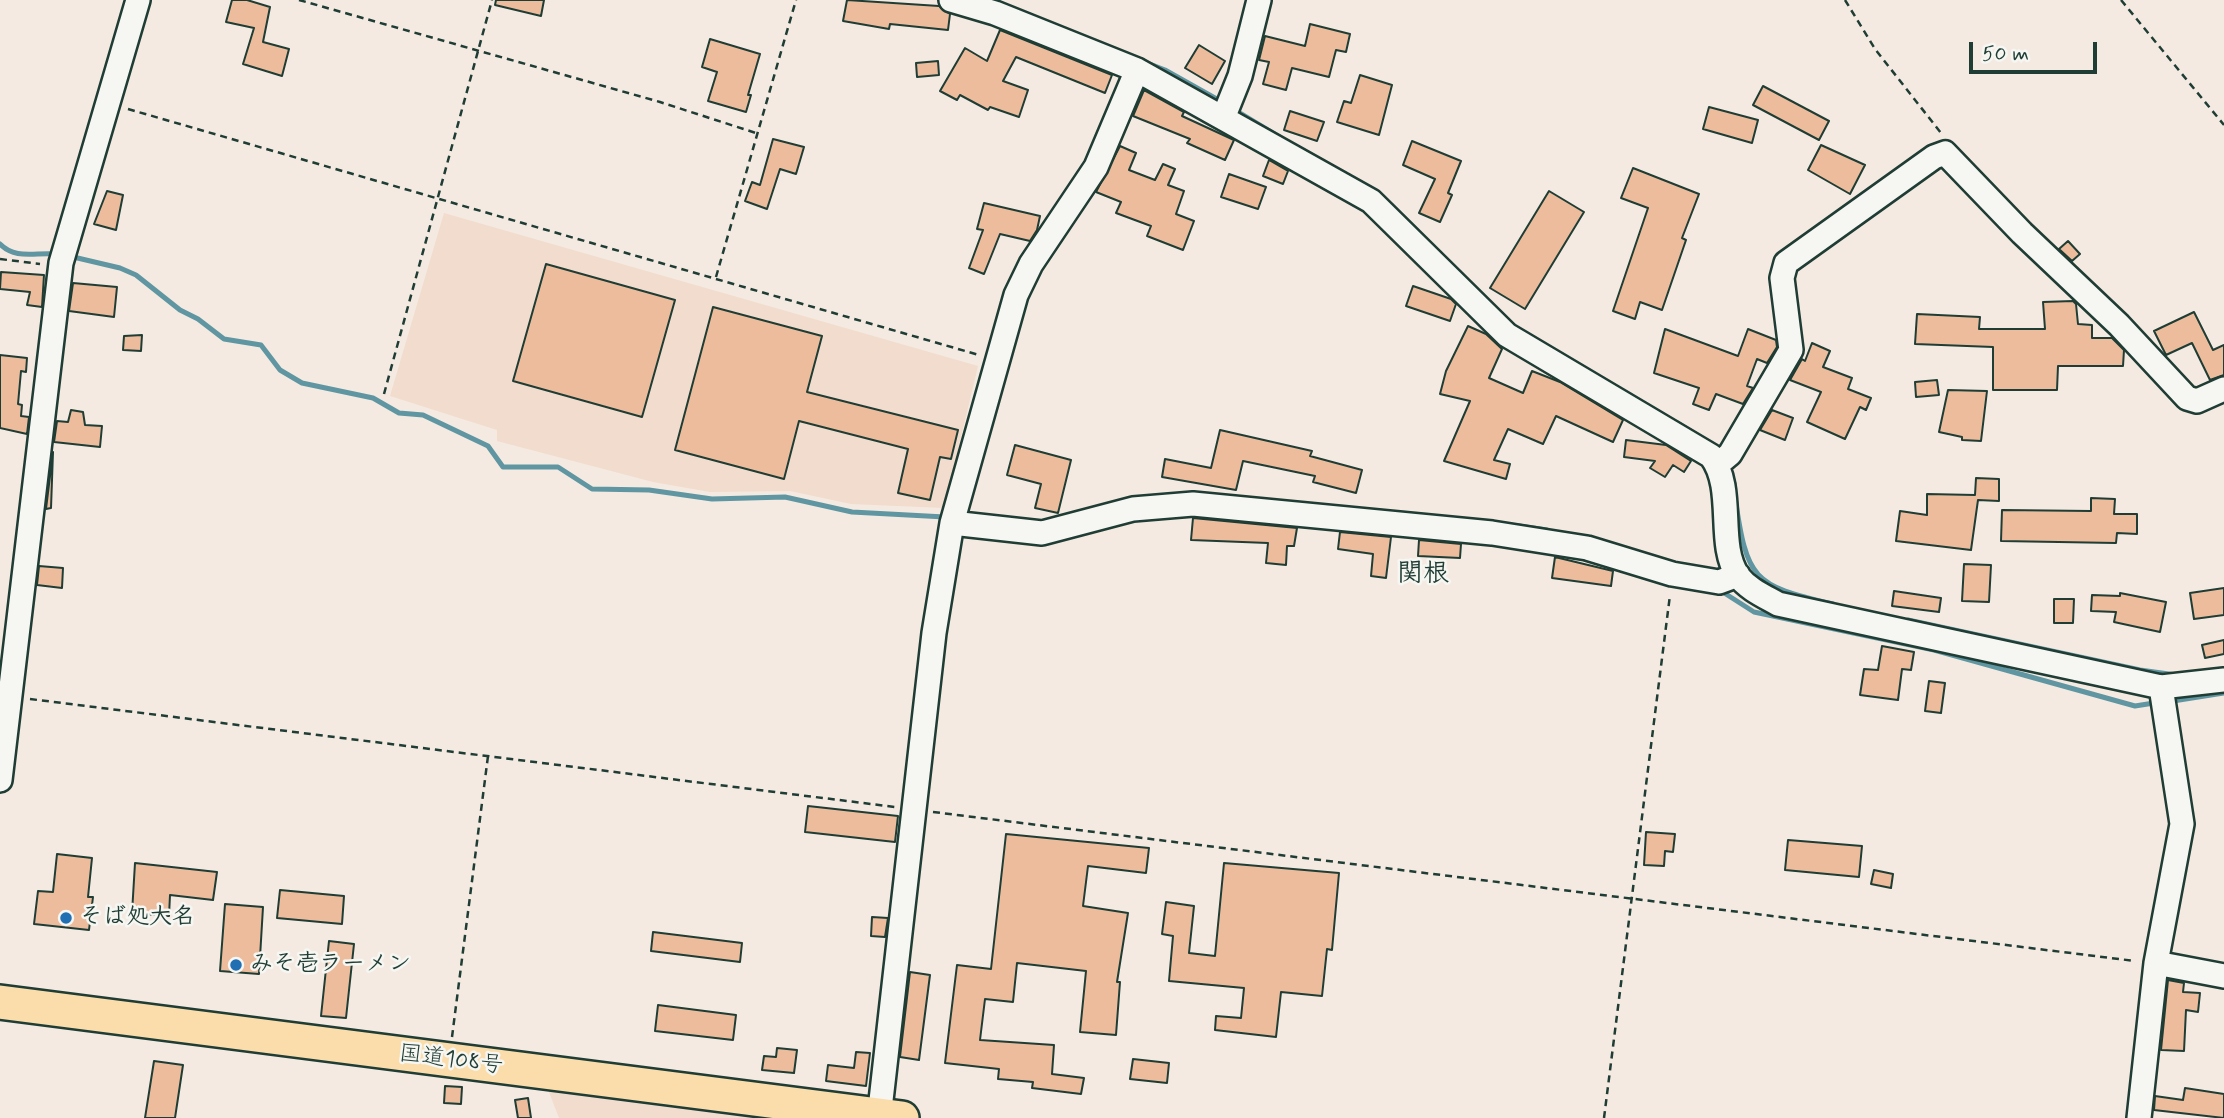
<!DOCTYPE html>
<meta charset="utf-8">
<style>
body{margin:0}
#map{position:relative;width:2224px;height:1118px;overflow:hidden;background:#f4eae1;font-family:Mynerve,sans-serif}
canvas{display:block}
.scale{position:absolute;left:1969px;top:42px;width:128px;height:32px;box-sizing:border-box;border:4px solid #1f3d34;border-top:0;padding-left:9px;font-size:21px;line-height:24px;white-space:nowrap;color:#1f3d34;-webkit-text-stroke:5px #f6f6f2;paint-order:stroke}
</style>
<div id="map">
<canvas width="2224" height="1118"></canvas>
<div class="scale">50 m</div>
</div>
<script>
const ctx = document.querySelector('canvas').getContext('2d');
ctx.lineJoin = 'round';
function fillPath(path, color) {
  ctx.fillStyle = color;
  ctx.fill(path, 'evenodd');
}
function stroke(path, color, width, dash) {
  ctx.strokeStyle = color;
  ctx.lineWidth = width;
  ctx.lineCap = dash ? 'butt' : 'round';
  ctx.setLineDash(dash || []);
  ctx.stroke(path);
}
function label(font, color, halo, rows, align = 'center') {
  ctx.font = font + ' Mynerve,"Klee One",sans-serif';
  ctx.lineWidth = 5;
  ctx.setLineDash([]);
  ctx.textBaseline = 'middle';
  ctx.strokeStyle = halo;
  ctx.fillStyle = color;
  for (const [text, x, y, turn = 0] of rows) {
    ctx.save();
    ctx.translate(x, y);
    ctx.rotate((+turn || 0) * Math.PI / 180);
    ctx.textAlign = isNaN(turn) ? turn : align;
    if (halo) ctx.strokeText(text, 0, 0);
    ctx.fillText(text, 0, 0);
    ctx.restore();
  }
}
fillPath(new Path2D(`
 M444,213l534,153 -34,142 -93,-4 -61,-13 -80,1 -57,-10 -156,-41v-11l-107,-34z
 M547,1087l268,31h-256z`), '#f2dccd');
stroke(new Path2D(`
 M1142,61l23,9 57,32
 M1238,112l43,26
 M1383,197l35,35
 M0,244c16,16 35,8 56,10
 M69,256l51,12 16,7 44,35 18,9 26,20 37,6 19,25 22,13 71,15 26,15 24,2 65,31 15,21h55l34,22 57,1 63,9 73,-2 67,15 93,5
 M1677,423l36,22
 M1728,463l6,21
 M1735,497c12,82 17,89 98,107
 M1519,526l28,4
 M1718,589l36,23 180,38 201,56 19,-3
 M1908,620l232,50 36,5
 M2173,701l51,-8`), '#5f96a1', 5);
const building = new Path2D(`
 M232,0h15l23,7 -7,35 26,7 -7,27 -39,-12 11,-36 -28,-6z
 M496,0h48l-3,16 -46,-11z
 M847,0l92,6 11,8 -2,16 -58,-6 -1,5 -46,-8z
 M1310,24l40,10 -4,18 -10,-2 -7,27 -37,-9 -6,22 -23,-6 6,-22 -10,-2 6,-24 40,10z
 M1000,30l112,45 -7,18 -89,-36 -13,24 25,9 -9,27 -29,-10 -2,3 -28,-15 -3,5 -17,-9 25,-43 22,13z
 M710,39l50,15 -12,41h3l-5,17 -38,-11 9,-29 -15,-5z
 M1199,45l26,16 -13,23 -27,-16z
 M938,61l1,14 -22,2 -1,-14z
 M1360,75l32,10 -13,50 -42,-13 7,-21 7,2z
 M1763,86l66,35 -10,19 -66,-35z
 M1144,90l40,22 -2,4 52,24 -9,20 -38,-17 3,-4 -57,-23z
 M1709,107l49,13 -6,23 -49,-14z
 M1290,111l34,11 -7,19 -33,-11z
 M773,139l31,8 -8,27 -16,-5 -13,40 -22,-8 7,-19 8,3z
 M1412,141l49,20 -13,32 4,2 -12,27 -21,-9 16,-34 -32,-14z
 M1821,145l44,20 -15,29 -42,-24z
 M1120,146l16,7 -7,17 26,10 8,-16 12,5 -7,16 16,6 -8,23 18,7 -11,29 -36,-14 4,-10 -35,-13 5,-11 -25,-10z
 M1269,160l19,11 -5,13 -20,-8z
 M1633,168l66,26 -17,44 4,2 -24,70 -22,-8 -5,17 -22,-8 35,-103 -27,-10z
 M1229,174l37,13 -8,22 -37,-12z
 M107,191l16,4 -7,35 -22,-6z
 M1549,191l35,21 -59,97 -35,-21z
 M984,203l56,13 -3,14 -7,11 -30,-7 -16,40 -15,-6 14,-38 -6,-1z
 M2068,241l12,13 -8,7 -13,-12z
 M546,264l129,36 -33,117 -129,-36z
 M1,272l43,3 -2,32 -15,-2 3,-13 -30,-3z
 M73,283l44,4 -3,30 -45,-6z
 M1413,286l38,13 5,5 -6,17 -44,-15z
 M2073,301l3,3 2,20 14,1v13h20l12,12 -1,16h-65l-1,24h-64v-43l-78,-3 2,-30 63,3 -1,12h66l-2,-27z
 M713,307l109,29 -15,56 151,38 -7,29 -11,-2 -10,43 -32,-7 10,-44 -109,-28 -15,58 -109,-29z
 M2194,312l19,38 11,-5v30l-14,5 -18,-37 -26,12 -12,-24z
 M1468,326l18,8 16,15 -13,29 34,15 9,-22 28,11 63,38 -10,22 -57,-26 -13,28 -35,-15 -14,31 16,4 -4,15 -62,-18 26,-60 -30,-7 6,-23z
 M1665,329l73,27 10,-27 28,11 1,7 -10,16 -10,-4 -10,27 6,2 -10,16 -27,-10 -7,16 -16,-6 6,-16 -45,-15z
 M142,335l-1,16 -18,-1 1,-14z
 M1812,343l18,8 -7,16 29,11 -4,11 23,9 -5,12 -6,-3 -15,32 -38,-17 14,-30 -31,-12 12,-21 3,2z
 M0,355l27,3 -1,14 -5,-1 -3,33 4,1 -1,11 8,1 -2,17 -27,-6z
 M1937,380l2,15 -23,2 -1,-15z
 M1948,390l39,1 -6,50 -19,-1v-3l-23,-5z
 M71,410l12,2 2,13 17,1 -2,21 -46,-5 3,-21 11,1z
 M1772,410l21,8 -8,22 -25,-10z
 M1220,430l92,21 -2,5 52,14 -6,23 -43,-11 2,-6 -72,-15 -7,29 -74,-13 3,-18 46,9z
 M1626,440l40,5 25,16 -7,11 -11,-7 -8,12 -15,-9 5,-7 -31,-4z
 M1015,445l56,15 -13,53 -23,-5 6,-24 -34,-9z
 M53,452l-2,56 -5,1z
 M1976,478l23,1v22l-21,-1 -7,50 -75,-9 4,-30 27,4v-21l48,1z
 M2091,498l24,1 -1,15h23v20l-20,-1 -1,10 -115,-2 1,-31 89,1z
 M1193,518l104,10 -3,18h-7l-1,19 -20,-2 2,-20 -77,-3z
 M1340,532l51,5 -5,41 -15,-2 2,-22 -35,-5z
 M1419,540l42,4 -1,14 -42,-2z
 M1555,557l58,14 -2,15 -59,-8z
 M1964,564l27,1 -2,37 -27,-1z
 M39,566l24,2 -1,20 -25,-3z
 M2224,588v27l-30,4 -4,-26z
 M1894,591l47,7 -2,14 -47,-6z
 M2120,593l46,9 -6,30 -46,-10 2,-10 -25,-1 1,-16 28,1z
 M2054,599h20l-1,24h-19z
 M2224,640v14l-19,4 -3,-13z
 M1882,646l32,6 -3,18 -9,-1 -4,31 -38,-5 4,-26 14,1z
 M1929,681l16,2 -4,30 -16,-2z
 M808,806l90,10 -3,26 -90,-10z
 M1646,832l29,2 -2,18 -8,-1 -1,15 -20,-1z
 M1006,834l143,14 -3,25 -58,-7 -5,40 45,7 -11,69h3l-4,53 -36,-3 6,-61 -69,-8 -4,39 -28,-3 -5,41 74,5 -2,29 32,4 -3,16 -49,-6 1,-6 -35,-3 1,-10 -54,-6 12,-98 34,4z
 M1788,840l74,6 -3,31 -74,-7z
 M57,854l35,4 -4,39h5l-4,33 -55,-6 4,-33 15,1z
 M135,863l82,9 -4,28 -43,-5 -1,21 -37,-3z
 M1224,863l115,10 -7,77 -5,-1 -5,47 -41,-4 -5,45 -61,-7 1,-14 25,2 3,-30 -75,-7 4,-45 -11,-2 4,-32 28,4 -5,47 26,3z
 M1874,870l19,4 -2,14 -20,-4z
 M280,890l64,6 -2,28 -65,-6z
 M225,904l38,3 -4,67 -39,-3z
 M872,917l16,1 -3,19 -14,-1z
 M653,932l89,11 -2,19 -89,-11z
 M329,941l25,3 -8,74 -25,-2z
 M910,972l20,3 -11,85 -19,-3z
 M2168,980l16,3 -1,9 17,1 -2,19 -12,-2 -2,41 -23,-1z
 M658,1005l78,10 -3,25 -78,-9z
 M777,1048l20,2 -3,23 -32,-3 2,-14 12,1z
 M856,1052l14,1 -4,33 -40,-5 2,-16 26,3z
 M1133,1059l36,4 -2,20 -37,-4z
 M154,1061l29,4 -8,53h-30z
 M445,1086l17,1 -1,17 -17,-1z
 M2185,1088l39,6v24l-70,-8 1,-14 28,4z
 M528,1098l3,20h-13l-3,-18z`);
fillPath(building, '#edbc9d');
stroke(building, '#1f3d34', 2);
const minor = new Path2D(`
 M951,0l44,13 142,57 234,131 136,134 204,121c25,33 5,88 27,120 10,13 26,20 40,28l383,83 63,-7
 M1224,116l16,-40 19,-76
 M1718,464l12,-10 61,-104 -9,-72 4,-15 148,-106 11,-4 77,80 97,92 68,73 10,3 27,-12
 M952,523l90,10 91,-24 60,-5 299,29 95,15 85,26 47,8 19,-7
 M0,780l61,-517 77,-263
 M2156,963l68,13
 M879,1118l55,-485 18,-110 64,-228 15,-31 65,-97 41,-97
 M2139,1118l17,-155 26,-139 -21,-137`);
const highway = new Path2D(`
 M0,1002l902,116`);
stroke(minor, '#1f3d34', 28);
stroke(highway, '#1f3d34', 38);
stroke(new Path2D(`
 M299,0l361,102 99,32
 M1845,0l30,49 66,84
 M2121,0l103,125
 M128,109l851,246
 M0,259l40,5
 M716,277l80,-277
 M384,394l108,-394
 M30,699l865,108
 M933,812l1202,149
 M452,1037l36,-281
 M1604,1118l66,-523`), '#1f3d34', 2.5, [7, 5]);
stroke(minor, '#f6f6f2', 23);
stroke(highway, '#faddab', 33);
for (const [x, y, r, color] of [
 [66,918,7,"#1f6fb2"],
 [236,965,7,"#1f6fb2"]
]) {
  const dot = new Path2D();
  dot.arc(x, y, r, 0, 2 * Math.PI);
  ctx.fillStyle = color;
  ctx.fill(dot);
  stroke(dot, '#f6f6f2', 2.5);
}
label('bold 23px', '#1f3d34', '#f6f6f2', [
 ["そば処大名",80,918],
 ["みそ壱ラーメン",250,965]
], 'left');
label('23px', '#1f3d34', '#f6f6f2', [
 ["国道108号",451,1061,7]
]);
label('bold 26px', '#1f3d34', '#f6f6f2', [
 ["関根",1423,576]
]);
</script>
